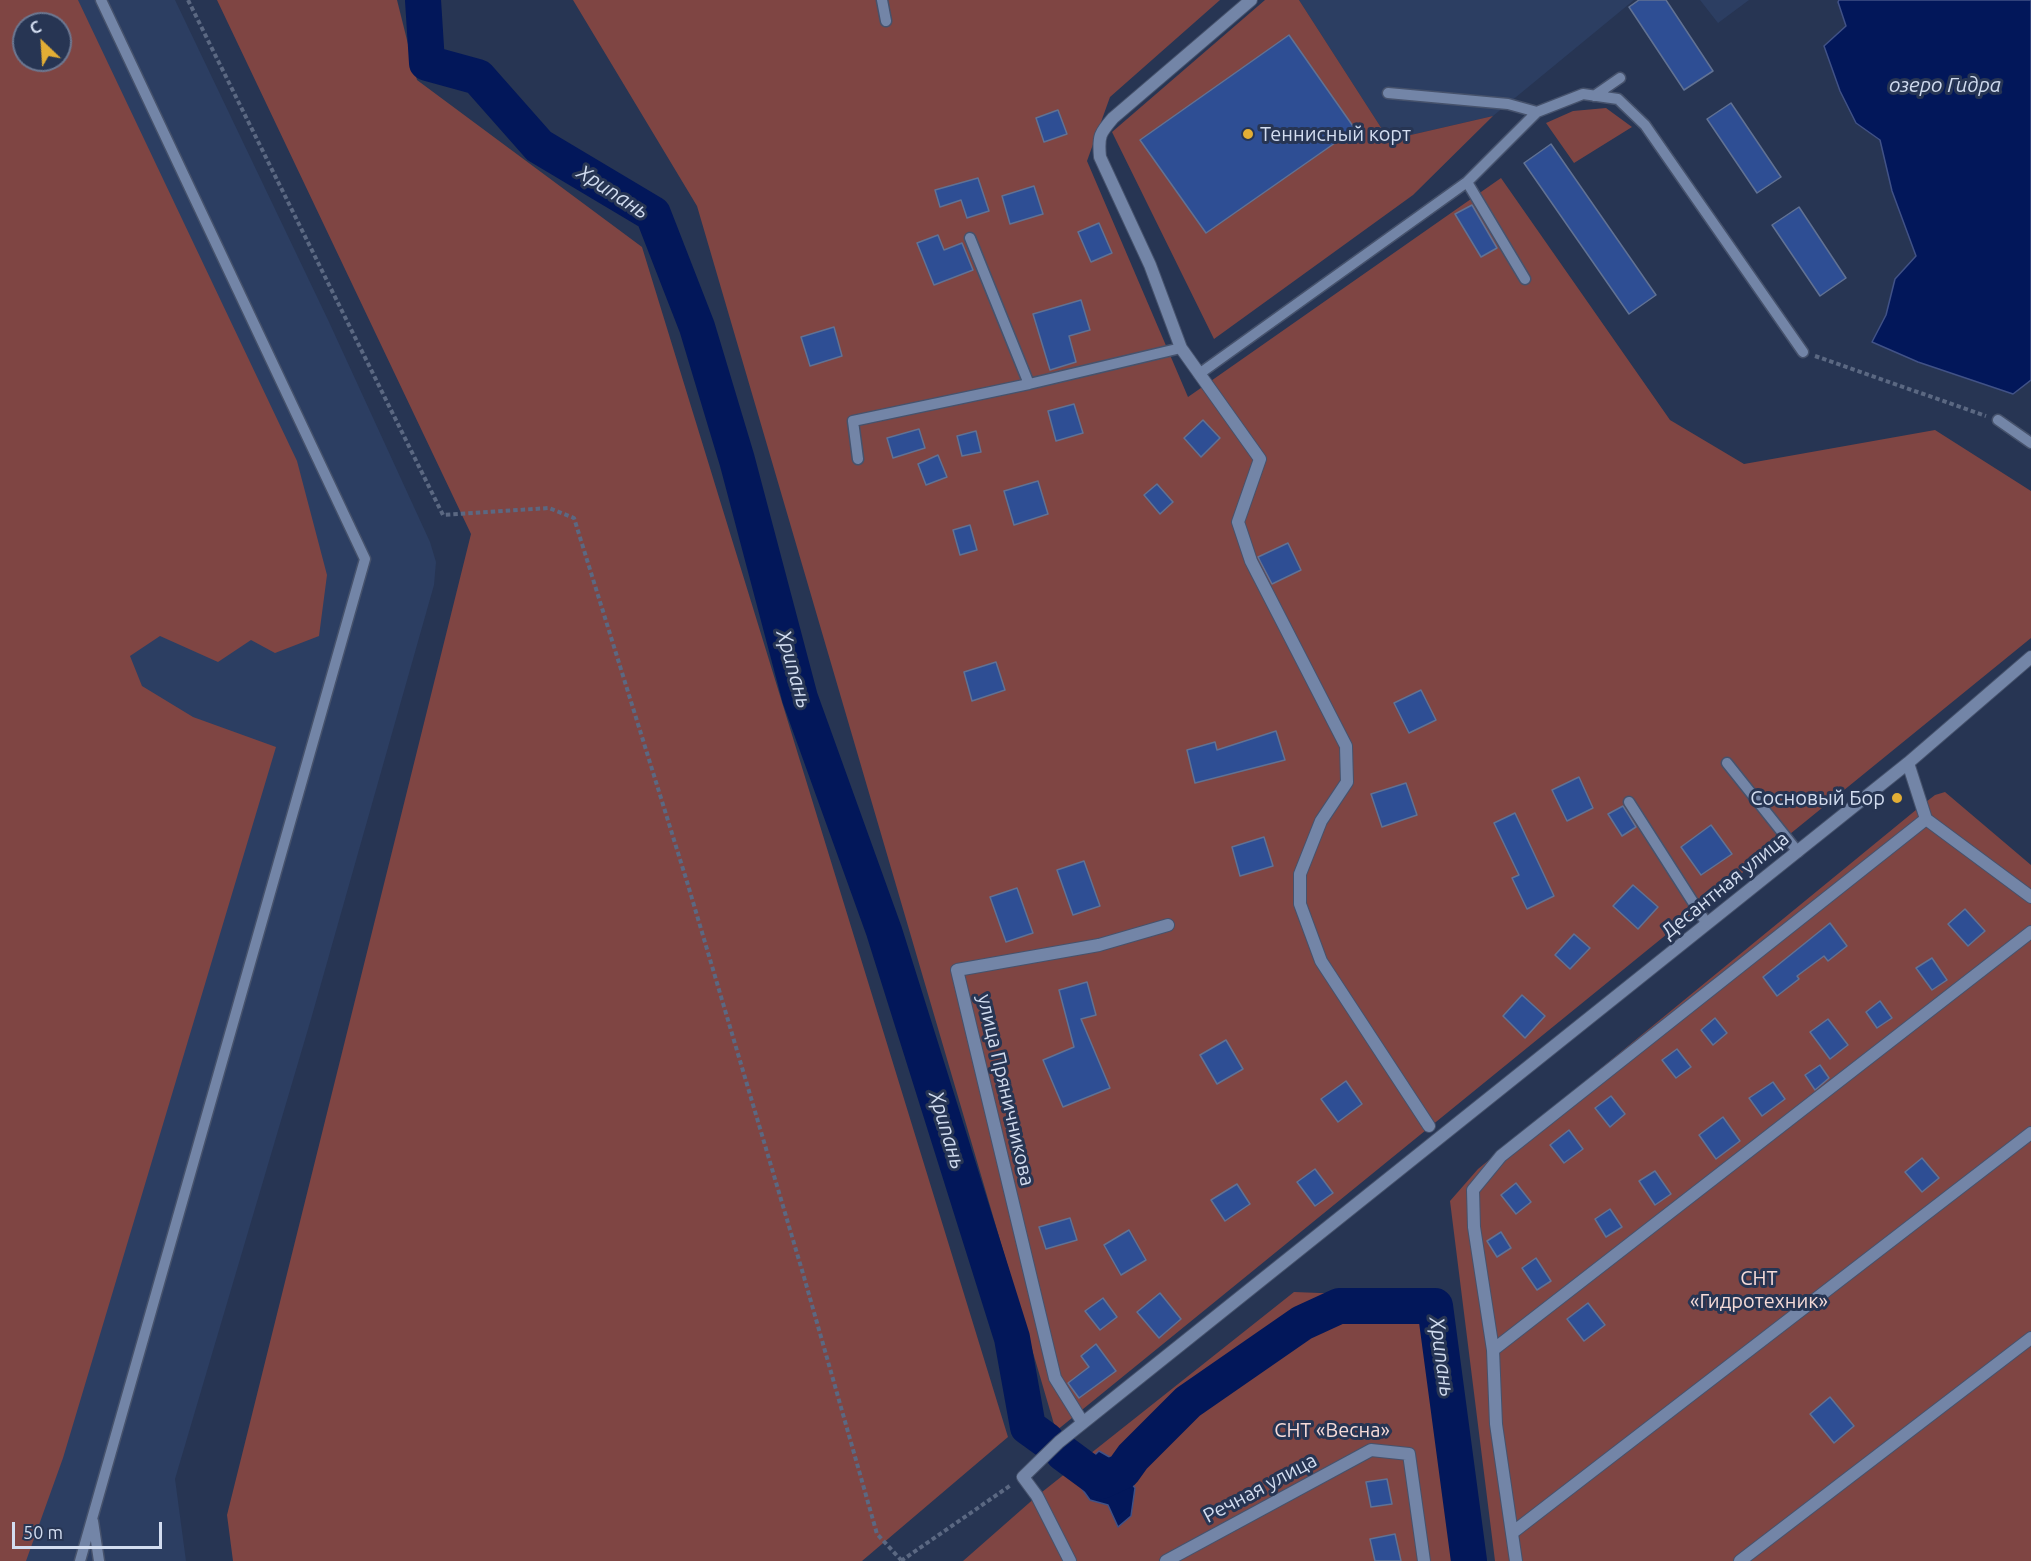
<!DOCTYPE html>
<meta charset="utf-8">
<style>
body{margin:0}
#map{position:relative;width:2031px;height:1561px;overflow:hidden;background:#273553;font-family:Ubuntu,sans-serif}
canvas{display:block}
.north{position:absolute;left:12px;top:12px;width:60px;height:60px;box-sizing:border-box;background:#273553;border:2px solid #6c7892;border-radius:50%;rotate:335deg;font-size:16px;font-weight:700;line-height:24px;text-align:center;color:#d3ddf0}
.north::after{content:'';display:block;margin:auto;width:21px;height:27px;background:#e3ae35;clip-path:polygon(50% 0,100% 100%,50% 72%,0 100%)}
.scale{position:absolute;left:12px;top:1522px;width:150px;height:27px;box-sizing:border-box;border:3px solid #d3ddf0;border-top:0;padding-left:8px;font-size:18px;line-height:21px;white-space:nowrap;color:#d3ddf0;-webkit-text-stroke:4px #273553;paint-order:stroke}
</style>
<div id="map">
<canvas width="2031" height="1561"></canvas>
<div class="north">С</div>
<div class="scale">50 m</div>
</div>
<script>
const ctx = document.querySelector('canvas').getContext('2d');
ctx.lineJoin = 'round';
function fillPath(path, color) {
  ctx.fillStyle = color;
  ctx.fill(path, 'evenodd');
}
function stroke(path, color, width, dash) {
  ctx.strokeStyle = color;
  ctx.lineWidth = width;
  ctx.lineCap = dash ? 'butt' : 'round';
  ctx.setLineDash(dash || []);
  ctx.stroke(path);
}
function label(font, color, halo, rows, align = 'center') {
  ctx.font = font + ' Ubuntu,sans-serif';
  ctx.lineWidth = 6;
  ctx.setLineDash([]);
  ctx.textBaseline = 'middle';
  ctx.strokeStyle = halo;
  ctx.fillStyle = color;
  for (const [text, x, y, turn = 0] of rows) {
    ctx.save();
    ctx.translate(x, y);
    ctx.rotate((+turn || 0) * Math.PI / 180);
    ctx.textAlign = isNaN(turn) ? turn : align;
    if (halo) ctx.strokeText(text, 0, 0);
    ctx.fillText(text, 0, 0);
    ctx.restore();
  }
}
fillPath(new Path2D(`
 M0,0h175l154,322 101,220 6,20 -2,23 -123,434 -136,460 11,82h-186zM24,24h36v36h-36z
 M1299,0h335l-141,116 -104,24z
 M1700,0h49l-31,23z`), '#2c3e62');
fillPath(new Path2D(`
 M0,0h78l219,461 30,114 -8,61 -44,17 -24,-13 -33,22 -58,-26 -30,20 12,30 51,31 83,30 -213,711 -37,103h-26zM24,24h36v36h-36z
 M217,0h180l20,80 225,167 366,1190 -146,124h-629l-6,-46 244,-981z
 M573,0h647l-110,97 -23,64 101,236 313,-219 169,242 74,44 191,-34 96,61v147l-975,793 -359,-1225z
 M1265,0h34l90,140 104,-24 -80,79 -199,144 -102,-207z
 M1606,108l26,19 -58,36 -28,-40 27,-12z
 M1945,792l86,73v696h-536l-45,-360 28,-32 444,-364 13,-10z
 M1294,1292l155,6 32,263h-518l74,-65z`), '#7f4543');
const water = new Path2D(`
 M1839,0h192v380l-18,14 -95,-32 -46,-20 14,-27 9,-36 21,-23 -24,-65 -12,-51 -24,-17 -16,-32 -16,-45 22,-20 -8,-24z
 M1099,1451l14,8 22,29 -4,28 -13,11 -10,-22 -18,-5 -10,-14 2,-19z`);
fillPath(water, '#02175a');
stroke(water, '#415287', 1.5);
stroke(new Path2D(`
 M423,0l4,63 51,14 61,69 114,68 44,113 40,133 63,238 84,233 128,407 16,89 18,13
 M1063,1453l38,28 22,-10 10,-14 55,-55 114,-79 37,-17h96l34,255`), '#02175a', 36);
const building = new Path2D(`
 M1639,0h27l47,71 -29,19 -55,-83z
 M1289,35l66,94 -149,104 -66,-93z
 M1731,103l50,74 -24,16 -50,-74z
 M1058,110l9,24 -23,8 -8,-24z
 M1551,144l105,151 -27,19 -105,-151z
 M978,178l11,33 -22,7 -6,-18 -21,7 -5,-17z
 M1034,186l9,28 -33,10 -8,-28z
 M1472,205l25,43 -16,9 -26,-43z
 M1799,207l47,71 -26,18 -48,-71z
 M1099,223l13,30 -21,9 -13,-30z
 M938,235l6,15 18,-7 11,27 -39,15 -17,-42z
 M1081,300l9,30 -21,6 7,26 -26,8 -17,-56z
 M834,327l8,29 -32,10 -9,-29z
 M1074,404l9,29 -27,8 -8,-30z
 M1203,420l17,18 -19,19 -17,-19z
 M919,429l6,19 -32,10 -6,-20z
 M976,431l5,21 -19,4 -5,-20z
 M938,455l9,22 -21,8 -8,-21z
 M1038,481l10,33 -34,11 -10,-34z
 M1157,484l16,18 -13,12 -16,-19z
 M970,525l7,25 -17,5 -7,-25z
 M1288,543l13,27 -29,14 -14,-27z
 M996,662l9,28 -33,11 -8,-29z
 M1421,690l15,30 -27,13 -15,-30z
 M1276,731l9,29 -90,23 -8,-33 28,-8 2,8z
 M1579,777l14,31 -26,13 -15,-31z
 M1406,783l11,32 -35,12 -11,-33z
 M1623,806l13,21 -14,9 -14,-22z
 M1515,813l39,83 -27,13 -15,-31 7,-3 -25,-52z
 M1711,825l21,29 -31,21 -20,-28z
 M1264,837l9,29 -33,10 -8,-29z
 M1084,861l16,45 -27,9 -16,-45z
 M1633,885l25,22 -20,22 -25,-23z
 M1017,888l16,45 -27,9 -16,-45z
 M1965,909l20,22 -17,15 -20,-22z
 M1830,923l17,23 -19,15 -4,-5 -27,20 2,3 -22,17 -14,-19z
 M1574,934l16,14 -20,21 -15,-14z
 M1932,958l15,22 -15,10 -16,-22z
 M1087,982l9,33 -15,4 29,69 -47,19 -20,-47 31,-13 -15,-57z
 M1522,995l23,21 -20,22 -22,-22z
 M1880,1001l12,17 -15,10 -11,-16z
 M1715,1018l12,15 -14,12 -12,-15z
 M1828,1019l20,26 -18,14 -20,-27z
 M1226,1040l17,29 -26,15 -17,-29z
 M1677,1049l14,18 -15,11 -14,-18z
 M1820,1065l9,13 -14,12 -10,-15z
 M1346,1081l16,23 -24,18 -17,-23z
 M1773,1082l12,17 -23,17 -13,-18z
 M1611,1096l14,18 -15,13 -15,-19z
 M1723,1117l17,24 -24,18 -17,-24z
 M1569,1130l14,19 -19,14 -14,-18z
 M1922,1158l17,20 -17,14 -17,-20z
 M1315,1169l18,24 -18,13 -18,-24z
 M1655,1171l16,23 -16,11 -16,-24z
 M1516,1183l15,19 -15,12 -15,-19z
 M1237,1184l13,20 -25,17 -14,-21z
 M1610,1209l12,18 -16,10 -11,-18z
 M1070,1218l7,22 -31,9 -7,-22z
 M1129,1230l17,30 -25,15 -17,-30z
 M1501,1232l10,16 -14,9 -10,-16z
 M1536,1258l15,23 -14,9 -15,-22z
 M1160,1293l21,26 -22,19 -22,-26z
 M1103,1298l14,19 -17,13 -15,-19z
 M1588,1303l17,22 -21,16 -17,-22z
 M1096,1344l20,27 -37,27 -11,-15 21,-16 -8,-11z
 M1830,1397l24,29 -20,17 -24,-29z
 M1387,1479l5,25 -21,3 -5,-25z
 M1395,1534l6,27h-26l-5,-22z`);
fillPath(building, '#2e4e94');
stroke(building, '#617294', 1.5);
const service = new Path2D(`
 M882,0l4,21
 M1388,93l120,11 29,8
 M1594,96l26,-18
 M1467,182l58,97
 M970,238l59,146
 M1199,374l268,-192 70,-70 46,-18 35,5 27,26 158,227
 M1998,420l33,23
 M858,459l-5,-38 176,-37 152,-36
 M1727,763l71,89
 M1629,802l78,122
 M93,1521l6,40
 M80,1561l285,-1002 -264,-559`);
const minor = new Path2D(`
 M1251,0l-138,118c-13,15 -15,18 -13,39l50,108 31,83 79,111 -22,63 13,39 95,185 1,36 -26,39 -21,53v30l21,57 108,165
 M1908,763l18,56 105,78
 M1493,1350l538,-418
 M1083,1423l-28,-45 -98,-408 142,-25 69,-20
 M1512,1533l519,-400
 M1070,1561l-33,-65 -14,-19 36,-35 849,-679 123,-106
 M1166,1561l205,-111 38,4 15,107
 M1516,1561l-20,-137 -3,-74 -19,-123 -1,-37 28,-34 425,-337
 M1740,1561l291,-223`);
stroke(service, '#46526c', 13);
stroke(minor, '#46526c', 14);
stroke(new Path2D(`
 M188,0l255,515 106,-7 25,10 114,367 116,392 73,257 24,26
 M1815,356l171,60
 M901,1561l110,-76`), '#5b6882', 4, [4.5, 3]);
stroke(service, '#7385a7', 10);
stroke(minor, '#7385a7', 12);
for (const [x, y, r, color] of [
 [1248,134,6,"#e3ae35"],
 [1897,798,6,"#e3ae35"]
]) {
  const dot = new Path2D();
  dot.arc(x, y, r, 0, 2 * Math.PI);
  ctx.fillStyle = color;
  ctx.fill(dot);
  stroke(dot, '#273553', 2);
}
label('20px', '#d3ddf0', '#273553', [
 ["Теннисный корт",1260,134],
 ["Сосновый Бор",1885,798,"right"]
], 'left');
label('20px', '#d3ddf0', '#273553', [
 ["Десантная улица",1725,885,-39],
 ["улица Пряничникова",1006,1090,77],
 ["Речная улица",1260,1488,-28]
]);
label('20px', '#f6dbd8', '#273553', [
 ["СНТ",1759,1278],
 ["«Гидротехник»",1759,1301],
 ["СНТ «Весна»",1332,1430]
]);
label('italic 21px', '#d0dbef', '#273553', [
 ["озеро Гидра",1945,85],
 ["Хрипань",613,192,33],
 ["Хрипань",794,669,74],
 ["Хрипань",947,1130,73],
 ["Хрипань",1442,1357,82]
]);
</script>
